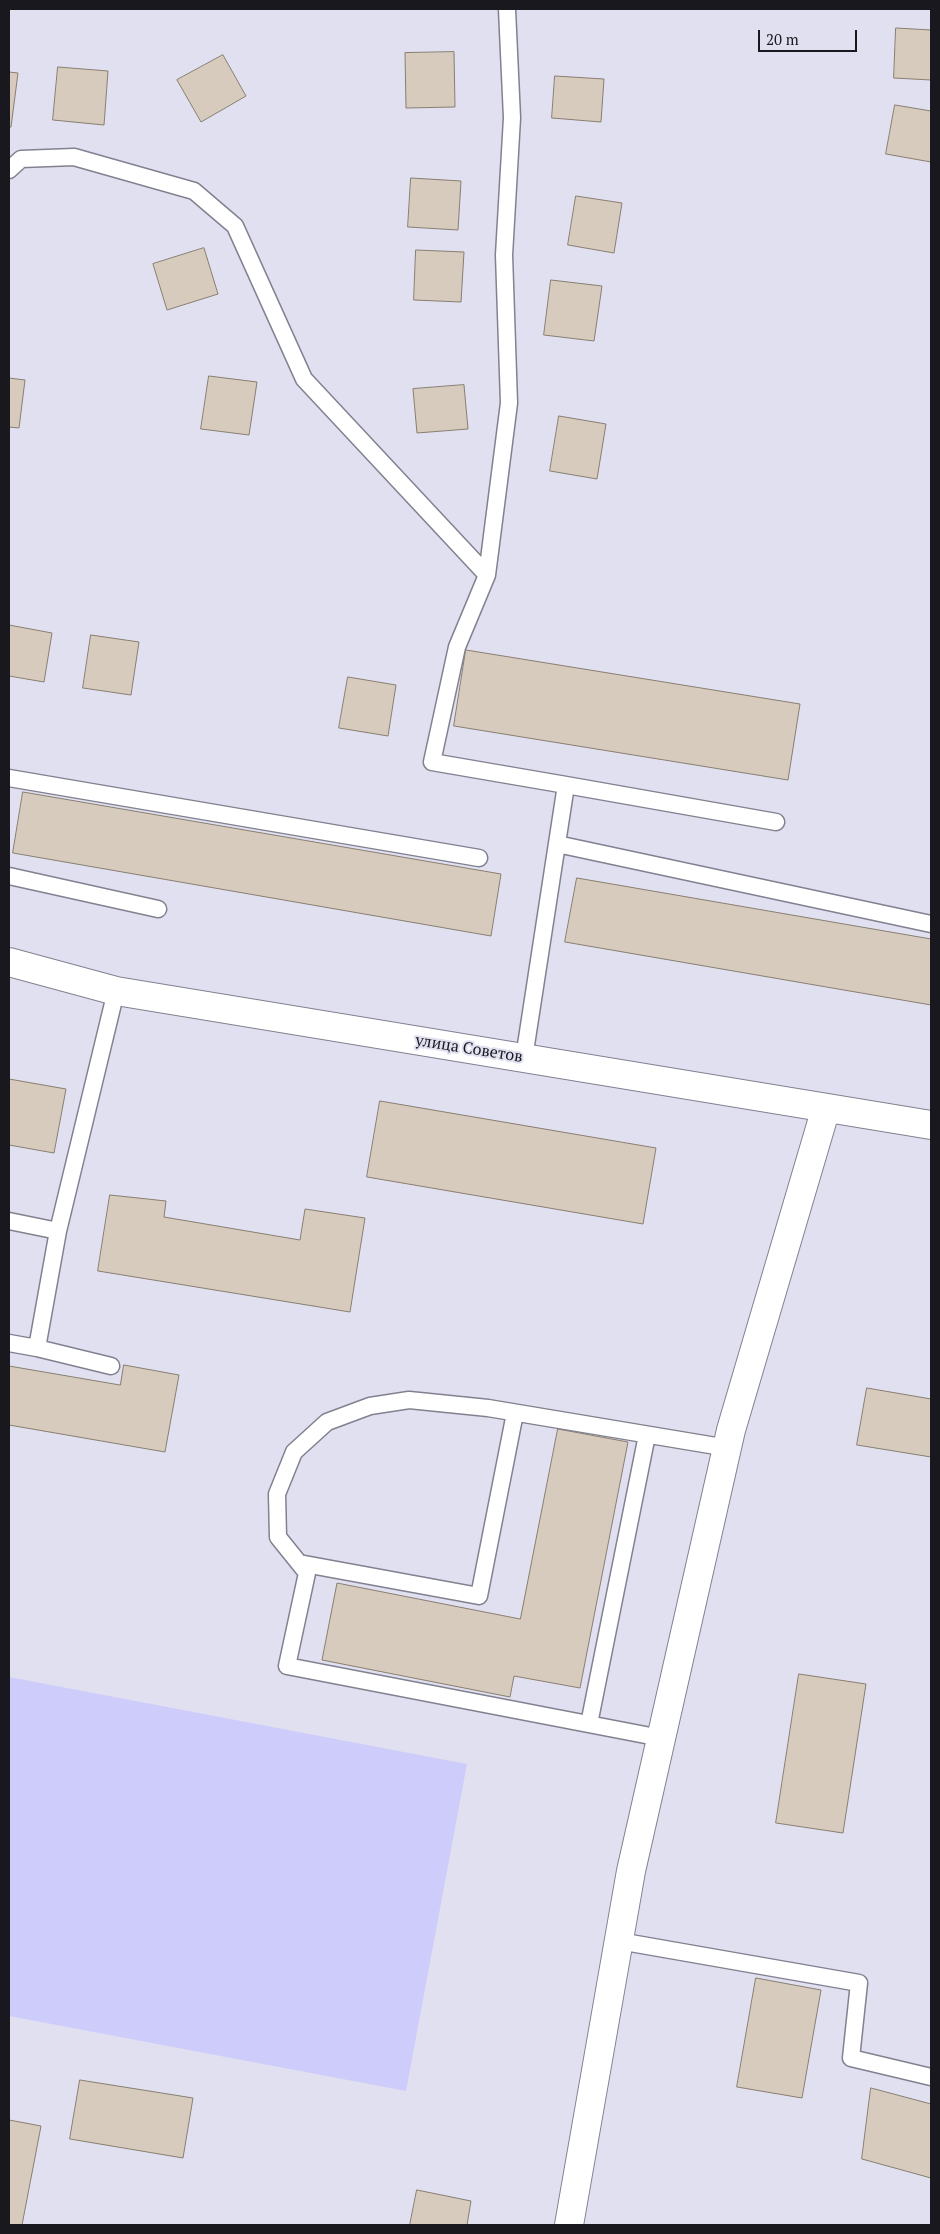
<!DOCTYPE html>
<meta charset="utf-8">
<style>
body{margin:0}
#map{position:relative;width:940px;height:2234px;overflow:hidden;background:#e0e0f1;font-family:"PT Serif",serif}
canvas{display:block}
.frame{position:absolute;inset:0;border:10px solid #18181e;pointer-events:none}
.scale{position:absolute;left:758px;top:30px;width:99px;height:22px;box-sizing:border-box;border:2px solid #18181e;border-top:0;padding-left:6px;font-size:15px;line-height:18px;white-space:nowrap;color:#18181e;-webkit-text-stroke:4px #e0e0f1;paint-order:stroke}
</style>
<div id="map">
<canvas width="940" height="2234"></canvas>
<div class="frame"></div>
<div class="scale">20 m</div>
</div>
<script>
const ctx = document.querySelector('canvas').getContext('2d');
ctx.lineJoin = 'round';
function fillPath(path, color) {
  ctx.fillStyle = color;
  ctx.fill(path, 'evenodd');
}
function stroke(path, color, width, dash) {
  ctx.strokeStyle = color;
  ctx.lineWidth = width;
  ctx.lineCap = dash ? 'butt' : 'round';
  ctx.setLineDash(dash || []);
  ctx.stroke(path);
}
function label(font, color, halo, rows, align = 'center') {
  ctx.font = font + ' "PT Serif",serif';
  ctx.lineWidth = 4;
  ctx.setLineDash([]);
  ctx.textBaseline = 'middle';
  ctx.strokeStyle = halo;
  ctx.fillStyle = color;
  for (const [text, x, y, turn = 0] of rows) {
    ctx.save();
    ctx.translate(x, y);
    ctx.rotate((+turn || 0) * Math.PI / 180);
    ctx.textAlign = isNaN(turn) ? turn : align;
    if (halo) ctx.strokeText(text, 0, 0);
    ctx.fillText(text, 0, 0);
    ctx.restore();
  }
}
fillPath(new Path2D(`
 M9,1677l458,87 -61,327 -397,-75z`), '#ceccfa');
const building = new Path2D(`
 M896,28l35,2v50l-37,-2z
 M454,52l1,55 -49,1 -1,-55z
 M223,55l23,41 -45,26 -24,-42z
 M58,67l50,4 -4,54 -51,-5z
 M9,72l9,1 -7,54h-2z
 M555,76l49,3 -3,43 -49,-4z
 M895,105l36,6v51l-45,-8z
 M411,178l50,3 -3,49 -50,-3z
 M576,196l46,7 -8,50 -46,-8z
 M204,248l14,46 -51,16 -14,-46z
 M416,250l48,2 -3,50 -47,-2z
 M551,280l51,6 -8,55 -50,-6z
 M209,376l48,6 -8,53 -48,-6z
 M9,378l16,2 -6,48 -10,-1z
 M464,385l4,44 -51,4 -4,-44z
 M559,416l47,8 -9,55 -47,-8z
 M9,625l43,8 -8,49 -35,-6z
 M91,635l48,7 -8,53 -48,-7z
 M466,650l334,54 -12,76 -334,-54z
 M348,677l48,8 -8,51 -49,-8z
 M23,792l478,82 -10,62 -478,-83z
 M577,878l354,61v66l-366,-63z
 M9,1079l57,10 -12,64 -45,-8z
 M380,1101l276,47 -13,76 -276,-47z
 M110,1195l56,6 -2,16 136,23 5,-31 60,9 -15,94 -252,-41z
 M124,1365l55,10 -14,77 -156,-27v-59l111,19z
 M867,1388l64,11v58l-74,-12z
 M558,1429l70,13 -48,246 -66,-12 -4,21 -188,-37 15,-77 183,36z
 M799,1674l67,10 -23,149 -67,-10z
 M756,1978l65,12 -19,108 -65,-11z
 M80,2080l113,18 -10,60 -113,-19z
 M871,2088l60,16v74l-69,-19z
 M9,2120l32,6 -19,99h-13z
 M417,2190l54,11 -4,24h-57z`);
fillPath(building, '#d6cbbc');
stroke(building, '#887e70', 1);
const service = new Path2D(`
 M9,170l12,-11 53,-2 120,34 41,35 69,153 183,196 22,-172 -5,-148 8,-137 -5,-109
 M487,575l-30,72 -25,115 134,23 -42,273
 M9,778l470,80
 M566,785l210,37
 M557,844l374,80
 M9,876l149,33
 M9,1221l49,10 -21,117
 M58,1231l58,-240
 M9,1343l28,5 74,18
 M299,1563l180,33 36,-183
 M589,1724l58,-289
 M661,1738l-374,-72 20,-93 -29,-36 -1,-43 17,-42 33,-30 43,-16 39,-6 79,8 240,40
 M619,1941l240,42 -8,75 80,19`);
const minor = new Path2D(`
 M9,962l107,29 815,134
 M569,2225l62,-354 100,-441 95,-322`);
stroke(service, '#818190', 19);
stroke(minor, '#818190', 30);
stroke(service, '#fff', 16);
stroke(minor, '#fff', 28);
label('16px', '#18181e', '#e0e0f1', [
 ["улица Советов",469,1049,9]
]);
</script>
